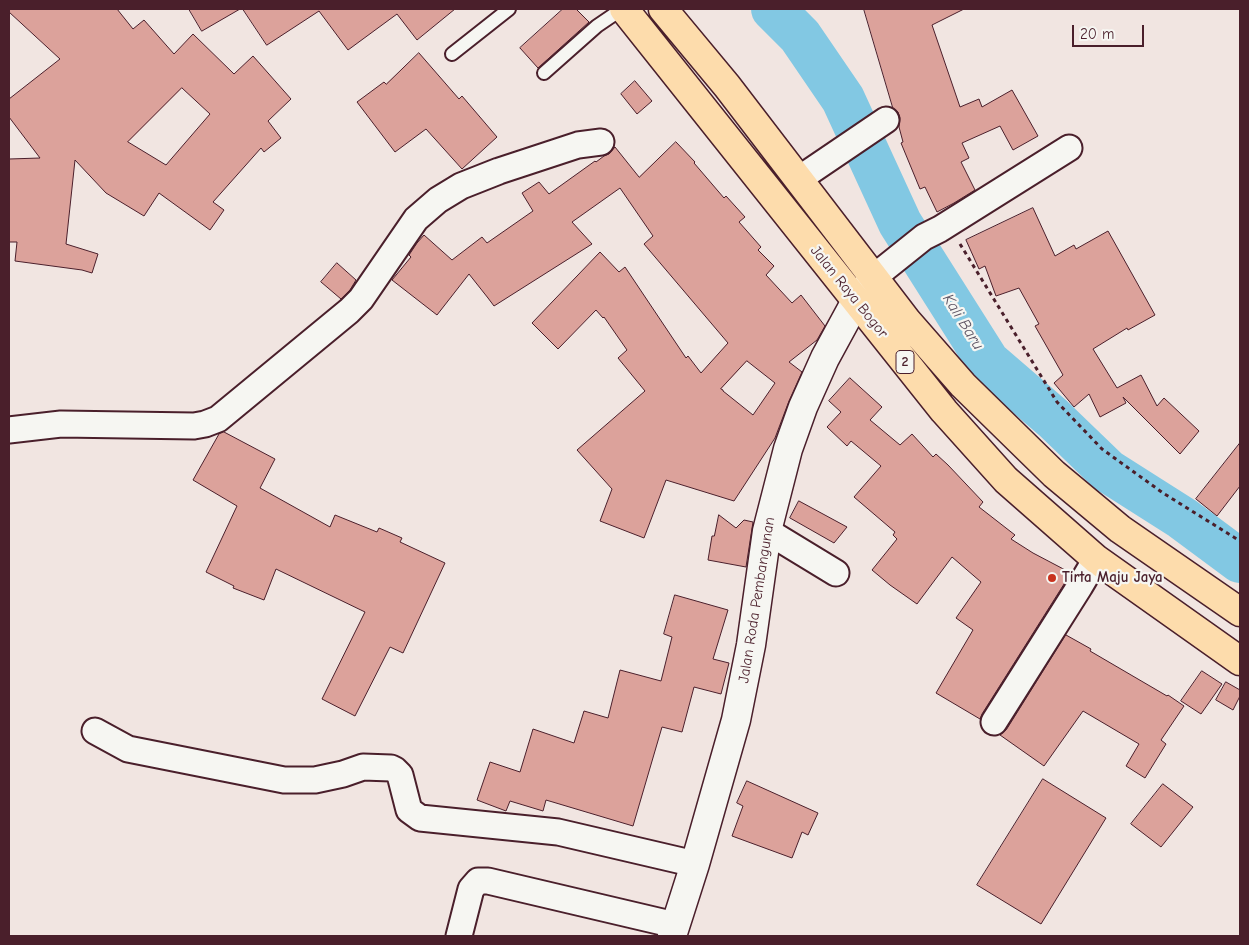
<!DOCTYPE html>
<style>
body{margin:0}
#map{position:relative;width:1249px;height:945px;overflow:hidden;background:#f1e5e1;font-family:"Comic Neue",sans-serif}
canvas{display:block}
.frame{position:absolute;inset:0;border:10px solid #4a1f2b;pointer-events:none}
.scale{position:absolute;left:1072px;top:25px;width:72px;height:22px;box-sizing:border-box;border:2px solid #4a1f2b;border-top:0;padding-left:6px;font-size:15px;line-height:18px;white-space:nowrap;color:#4a1f2b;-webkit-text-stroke:4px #f6f6f2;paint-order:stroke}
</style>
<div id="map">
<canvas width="1249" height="945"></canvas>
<div class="frame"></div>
<div class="scale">20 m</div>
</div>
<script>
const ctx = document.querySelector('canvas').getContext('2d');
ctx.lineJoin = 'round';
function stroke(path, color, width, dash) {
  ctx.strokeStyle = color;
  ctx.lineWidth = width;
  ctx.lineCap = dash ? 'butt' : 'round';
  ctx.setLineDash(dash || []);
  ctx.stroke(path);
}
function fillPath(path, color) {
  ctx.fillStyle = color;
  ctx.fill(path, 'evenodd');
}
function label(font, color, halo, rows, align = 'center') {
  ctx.font = font + ' "Comic Neue",sans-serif';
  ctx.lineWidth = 4.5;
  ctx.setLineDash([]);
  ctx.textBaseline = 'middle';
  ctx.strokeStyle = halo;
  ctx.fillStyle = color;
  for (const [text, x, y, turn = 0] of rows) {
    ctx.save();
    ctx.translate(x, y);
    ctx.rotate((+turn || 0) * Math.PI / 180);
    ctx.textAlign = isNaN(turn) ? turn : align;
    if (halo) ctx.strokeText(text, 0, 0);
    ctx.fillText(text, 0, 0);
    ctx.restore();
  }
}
stroke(new Path2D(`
 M773,9l27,27 43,63 57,124 88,139 65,56 55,53 74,47 58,43`), '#82c8e3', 44);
const building = new Path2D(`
 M9,9h108l16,20 11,-9 30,34 19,-20 41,40 19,-18 38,43 -23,22 13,17 -17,14 -3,-4 -48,54 11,8 -14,20 -51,-37 -15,23 -38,-23 -31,-33 -9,84 32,10 -6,19 -10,-3 -67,-9 2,-19h-8v-83l31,-1 -31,-41v-18l51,-40 -51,-47zM182,88l28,26 -44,51 -38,-23z
 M189,9h51l-38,22z
 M243,9h212l-38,31 -20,-26 -49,36 -29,-39 -52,34z
 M563,9h13l13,13 -51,46 -18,-20z
 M864,9h100l-32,16 28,82 19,-8 3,8 30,-17 26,46 -25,14 -13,-24 -38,17 7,15 -8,4 14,28 -21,13 -17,9 -12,-25 -5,2 -19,-46 2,-1 -4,-15 1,-9 -2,-6 -5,-4z
 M419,53l40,46 3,-3 35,41 -35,32 -36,-40 -31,23 -38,-50 27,-20 2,2z
 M635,81l17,20 -15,13 -16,-20z
 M676,142l19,20 -1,1 30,35 2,-2 19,21 -6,5 22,25 -3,3 16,16 -8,9 26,28 9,-8 24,31 -8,14 -28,22 13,10 -13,29 -14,37 -41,63 -68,-21 -22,58 -44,-17 12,-32 -35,-39 68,-59 -27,-33 9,-8 -23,-33 -1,1 -7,-8 -38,39 -26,-26 68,-71 19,20 6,-5 61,91 2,-2 13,17 27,-30 -84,-99 9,-8 -33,-48 -48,34 20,22 -98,62 -6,-8 -19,-24 -32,41 -45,-35 19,-23 -2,-2 8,-12 7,-8 28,25 30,-23 5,6 46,-32 -11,-18 17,-11 10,12 46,-33 1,1 8,-6 5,-2 6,-7 24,30zM747,361l28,22 -22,32 -30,-24v-1l-2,-1z
 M1033,208l22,48 19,-11 2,4 32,-18 47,84 -27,15 -1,-2 -34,21 24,39 24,-13 16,31 7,-8 35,33 -19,23 -57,-57 3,6 -26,14 -11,-23 -15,13 -20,-24 9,-8 -28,-49 4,-2 -20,-36 -23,8 -11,-30 -6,3 -13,-29z
 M337,263l19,17 -6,10 -9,9 -20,-17z
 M850,378l32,29 -12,13 30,25 12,-11 21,23 3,-3 12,11 35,37 -4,5 36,28 -4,4 22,14 38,20 -89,141 -2,5 -44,-26 37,-63 -17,-12 25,-36 -29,-25 -35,47 -27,-19 -18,-15 25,-31 -4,-4 2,-3 -41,-35 27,-31 -30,-25 -4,5 -20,-19 14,-15 -12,-11z
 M224,432l51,27 -15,29 70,39 5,-12 42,17 2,-4 23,10 -2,4 45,21 -42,90 -13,-6 -35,69 -33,-17 43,-87 -89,-43 -12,31 -31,-12 1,-2 -28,-14 31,-66 -44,-26 26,-46z
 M1240,443v43l-23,30 -21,-17z
 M799,501l48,26 -13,16 -44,-25z
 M719,515l17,13 8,-8 9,2 -7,45 -38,-7 4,-24h2z
 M675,595l53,15 -15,49 16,4 -8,31 -27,-7 -12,45 -20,-5 -29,99 -87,-26 -3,11 -33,-10 -4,10 -29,-11 13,-38 30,10 13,-43 41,14 10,-32 24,7 12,-48 41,11 11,-44 -8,-3z
 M1066,635l25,14 -1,2 77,45 1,-1 16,11 -23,34 5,4 -21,34 -19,-12 13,-22 -56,-33 -39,55 -44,-31 6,-5z
 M1202,671l20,13 -21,30 -20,-13z
 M1226,682l14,8v6l-7,14 -17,-10z
 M1043,779l63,39 -65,106 -64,-39z
 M747,781l71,32 -10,22 -6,-3 -10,26 -60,-22 11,-30 -6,-3z
 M1163,784l30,23 -32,40 -30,-23z`);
fillPath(building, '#dca29b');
stroke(building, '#4a1f2b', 1);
const service = new Path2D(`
 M452,54l57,-45
 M544,73l53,-47 25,-17`);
const minor = new Path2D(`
 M799,179l87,-59
 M874,277l50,-40 16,-8 129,-81
 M9,430l52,-6 133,2 11,-2 13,-5 131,-108 12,-12 55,-80 22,-19 23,-14 38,-15 79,-26 23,-3
 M767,531l69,42
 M994,722l86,-136 16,-27
 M95,731l33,18 156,31h31l28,-6 20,-7 28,1 4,2 5,5 9,35 11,8 138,14 137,32
 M459,936l12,-47 7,-8h10l187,44`);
const tertiary = new Path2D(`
 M672,936l23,-72 41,-144 15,-75 16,-114 21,-82 15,-42 22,-49 31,-57 18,-24`);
const trunk = new Path2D(`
 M624,9l320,402 62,69 90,79 144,102
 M663,9l64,77 180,235 56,64 91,89 66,55 120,83`);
stroke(service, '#4a1f2b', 16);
stroke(minor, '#4a1f2b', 29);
stroke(tertiary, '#4a1f2b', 31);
stroke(trunk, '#4a1f2b', 31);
stroke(new Path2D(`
 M960,244l97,158 45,47 61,44 77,48`), '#4a1f2b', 3, [4, 4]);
stroke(service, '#f6f6f2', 12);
stroke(minor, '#f6f6f2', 25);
stroke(tertiary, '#f6f6f2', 28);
stroke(trunk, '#fddcac', 28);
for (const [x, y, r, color] of [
 [1052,578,5,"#c8321e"]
]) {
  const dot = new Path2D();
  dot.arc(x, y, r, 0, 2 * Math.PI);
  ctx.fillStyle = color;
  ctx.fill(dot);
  stroke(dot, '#f6f6f2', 2);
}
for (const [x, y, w] of [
 [905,362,18]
]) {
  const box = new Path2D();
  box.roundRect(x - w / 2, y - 11.5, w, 23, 4);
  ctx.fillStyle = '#f6f6f2';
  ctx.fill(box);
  stroke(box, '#4a1f2b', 1);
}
label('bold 14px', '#4a1f2b', null, [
 ["2",905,362]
]);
label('15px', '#4a1f2b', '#f6f6f2', [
 ["Jalan Raya Bogor",849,292,51],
 ["Jalan Roda Pembangunan",757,600,-81]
]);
label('bold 15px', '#4a1f2b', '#f6f6f2', [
 ["Tirta Maju Jaya",1062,578]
], 'left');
label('italic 16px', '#5b5262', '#f6f6f2', [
 ["Kali Baru",963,322,58]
]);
</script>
